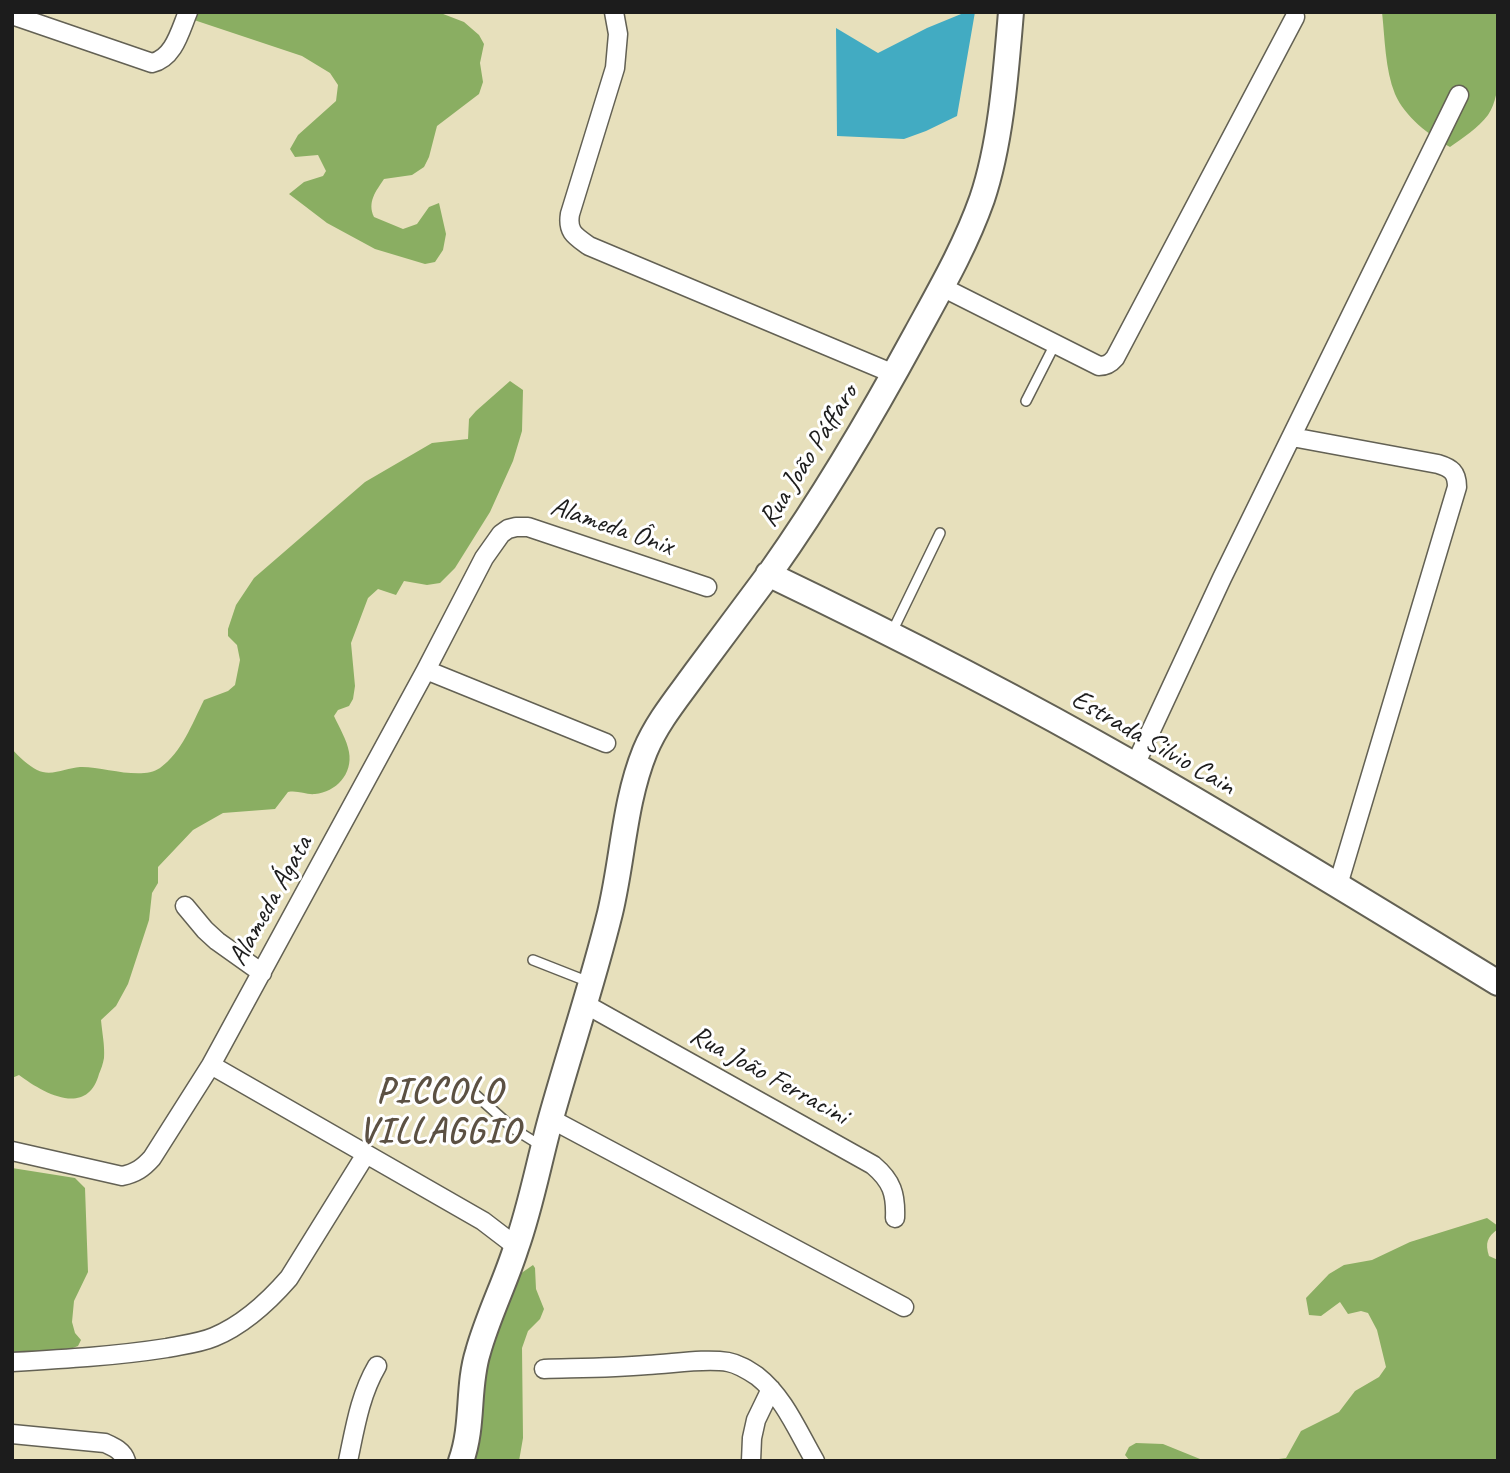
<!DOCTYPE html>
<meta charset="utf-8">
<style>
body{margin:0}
#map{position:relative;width:1510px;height:1473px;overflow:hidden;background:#e7e0bc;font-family:Caveat,sans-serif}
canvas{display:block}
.frame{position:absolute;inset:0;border:14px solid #1c1c1c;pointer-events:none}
</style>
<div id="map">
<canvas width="1510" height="1473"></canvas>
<div class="frame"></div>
</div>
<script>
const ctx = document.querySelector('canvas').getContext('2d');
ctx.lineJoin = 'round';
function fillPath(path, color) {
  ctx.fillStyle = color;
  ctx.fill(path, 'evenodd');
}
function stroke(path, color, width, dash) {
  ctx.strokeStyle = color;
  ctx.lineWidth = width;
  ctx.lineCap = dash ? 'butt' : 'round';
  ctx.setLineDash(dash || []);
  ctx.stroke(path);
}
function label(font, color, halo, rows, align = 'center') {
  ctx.font = font + ' Caveat,sans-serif';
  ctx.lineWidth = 6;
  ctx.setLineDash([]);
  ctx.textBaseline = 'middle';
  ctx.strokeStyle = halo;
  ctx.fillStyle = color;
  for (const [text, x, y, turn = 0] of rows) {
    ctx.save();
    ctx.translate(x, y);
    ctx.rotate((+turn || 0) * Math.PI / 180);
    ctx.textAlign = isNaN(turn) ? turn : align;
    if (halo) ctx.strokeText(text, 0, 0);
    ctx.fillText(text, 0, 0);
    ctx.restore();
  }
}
fillPath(new Path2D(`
 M186,12h252l26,10 15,13 5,9 -4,19 3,19 -4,12 -42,32 -8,31 -5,10 -12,8 -28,4c-8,12 -17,23 -10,38l29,12 14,-5 12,-17 10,-4 7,31 -3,16 -8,12 -10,2 -50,-15 -48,-26 -38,-29 15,-12 19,-6 3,-5 -8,-16 -23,2 -5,-8 8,-14 38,-34 2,-16 -8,-12 -28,-17 -108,-36z
 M1382,12h114l2,5c0,27 6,76 -10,98 -10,13 -25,23 -38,32 -21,-12 -45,-30 -55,-53 -10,-25 -10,-55 -13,-82z
 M510,381l13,9 -1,41 -9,30 -23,51 -35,56 -15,15 -13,2 -23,-4 -8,14 -18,-6 -10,9 -17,45 4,43 -2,13 -4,7 -11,4 -4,6c5,11 13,24 15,36 4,22 -13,40 -34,42 -9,1 -17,-4 -27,-2l-13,17 -52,4 -30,17 -35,37v16l-6,10 -3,27 -21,64 -12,22 -15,14c1,12 4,26 3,38 -1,6 -3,11 -5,16 -12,44 -56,19 -80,1l-7,3v-329c6,7 17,17 25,21 14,7 29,-2 43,-3 22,-1 61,14 80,1 22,-16 32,-44 44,-68l24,-9 7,-6 5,-25 -3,-15 -9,-9v-7l8,-24 18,-27 111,-96 67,-39 36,-4 1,-20 7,-8z
 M12,1168l63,10 10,10 3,84 -14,29 -2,21 3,11 6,7 -3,6 -23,9h-43z
 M1487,1218l11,8v3c-11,8 -13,14 -9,27l9,4v201h-234l22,-3 15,-27 38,-19 16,-21 24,-14 7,-10 -9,-37 -9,-17 -7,-2 -13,3 -8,-12 -19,14 -12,-1 -3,-17 23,-24 15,-9 28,-5 38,-18z
 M533,1265l2,3 1,21 8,20 -4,10 -12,12 -6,17 1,90 -4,23h-71l3,-7 8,-50 46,-111 15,-19z
 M1136,1443l27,1 42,17h-75l-5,-6 4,-8z`), '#8aae62');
fillPath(new Path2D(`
 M966,12h9l-18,104 -31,15 -22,8 -67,-3 -1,-108 42,25 49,-25z`), '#42abc2');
const lane = new Path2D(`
 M1026,401l29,-57
 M892,632l48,-99
 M533,960l56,22
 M468,1088l46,41 29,18`);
const street = new Path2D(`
 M614,12l4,22 -3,34 -45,146c-3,18 5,22 19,32l305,128
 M12,15l140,48c22,-5 28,-32 36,-51
 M942,287l157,79c7,0 11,-2 16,-8l180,-341
 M1292,437l146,27c13,4 19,8 19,23l-119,398
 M426,670l180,73
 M1135,765l87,-187 237,-483
 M185,906l20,24 12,11 45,32
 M585,1004l288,161c19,16 23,29 22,53
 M211,1065l272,156 34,26
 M551,1119l353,188
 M12,1151l110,25c14,-3 21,-8 30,-18l59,-93 215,-395 58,-112 17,-24 7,-5 8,-2h12l179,60
 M12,1362c52,-3 104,-6 155,-14 15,-3 33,-5 47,-11 29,-12 55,-36 75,-59l77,-124
 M544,1369c34,-1 69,-1 103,-4 25,-1 57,-7 81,-3 11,2 20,8 29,14 27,21 41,56 58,85
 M12,1434l93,9c9,4 18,8 21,18
 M348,1461c7,-33 12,-66 29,-95
 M751,1461l1,-23 4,-18 15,-31`);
const secondary = new Path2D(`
 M768,574c125,60 247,122 367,191 122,70 242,144 363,218
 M461,1461c13,-36 6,-74 17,-109 10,-36 27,-69 38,-104 15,-42 23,-87 35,-130 19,-68 42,-136 59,-205 13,-54 14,-110 35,-162 12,-29 33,-54 51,-79 25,-34 51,-68 76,-102 53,-75 100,-155 144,-236 24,-44 49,-87 66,-135 19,-56 24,-127 29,-187`);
stroke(lane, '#636154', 12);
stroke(street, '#636154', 21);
stroke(secondary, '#636154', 28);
stroke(lane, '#fff', 9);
stroke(street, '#fff', 18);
stroke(secondary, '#fff', 24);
label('28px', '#1c1c1c', '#fff', [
 ["Rua João Páffaro",809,456,-58],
 ["Alameda Ônix",612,527,19],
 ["Estrada Silvio Cain",1153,743,30],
 ["Alameda Ágata",271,901,-61],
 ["Rua João Ferracini",769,1076,29]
]);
ctx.letterSpacing = '2px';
label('bold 35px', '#5c5143', '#fff', [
 ["PICCOLO",440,1093],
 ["VILLAGGIO",440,1133]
]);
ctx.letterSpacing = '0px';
</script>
